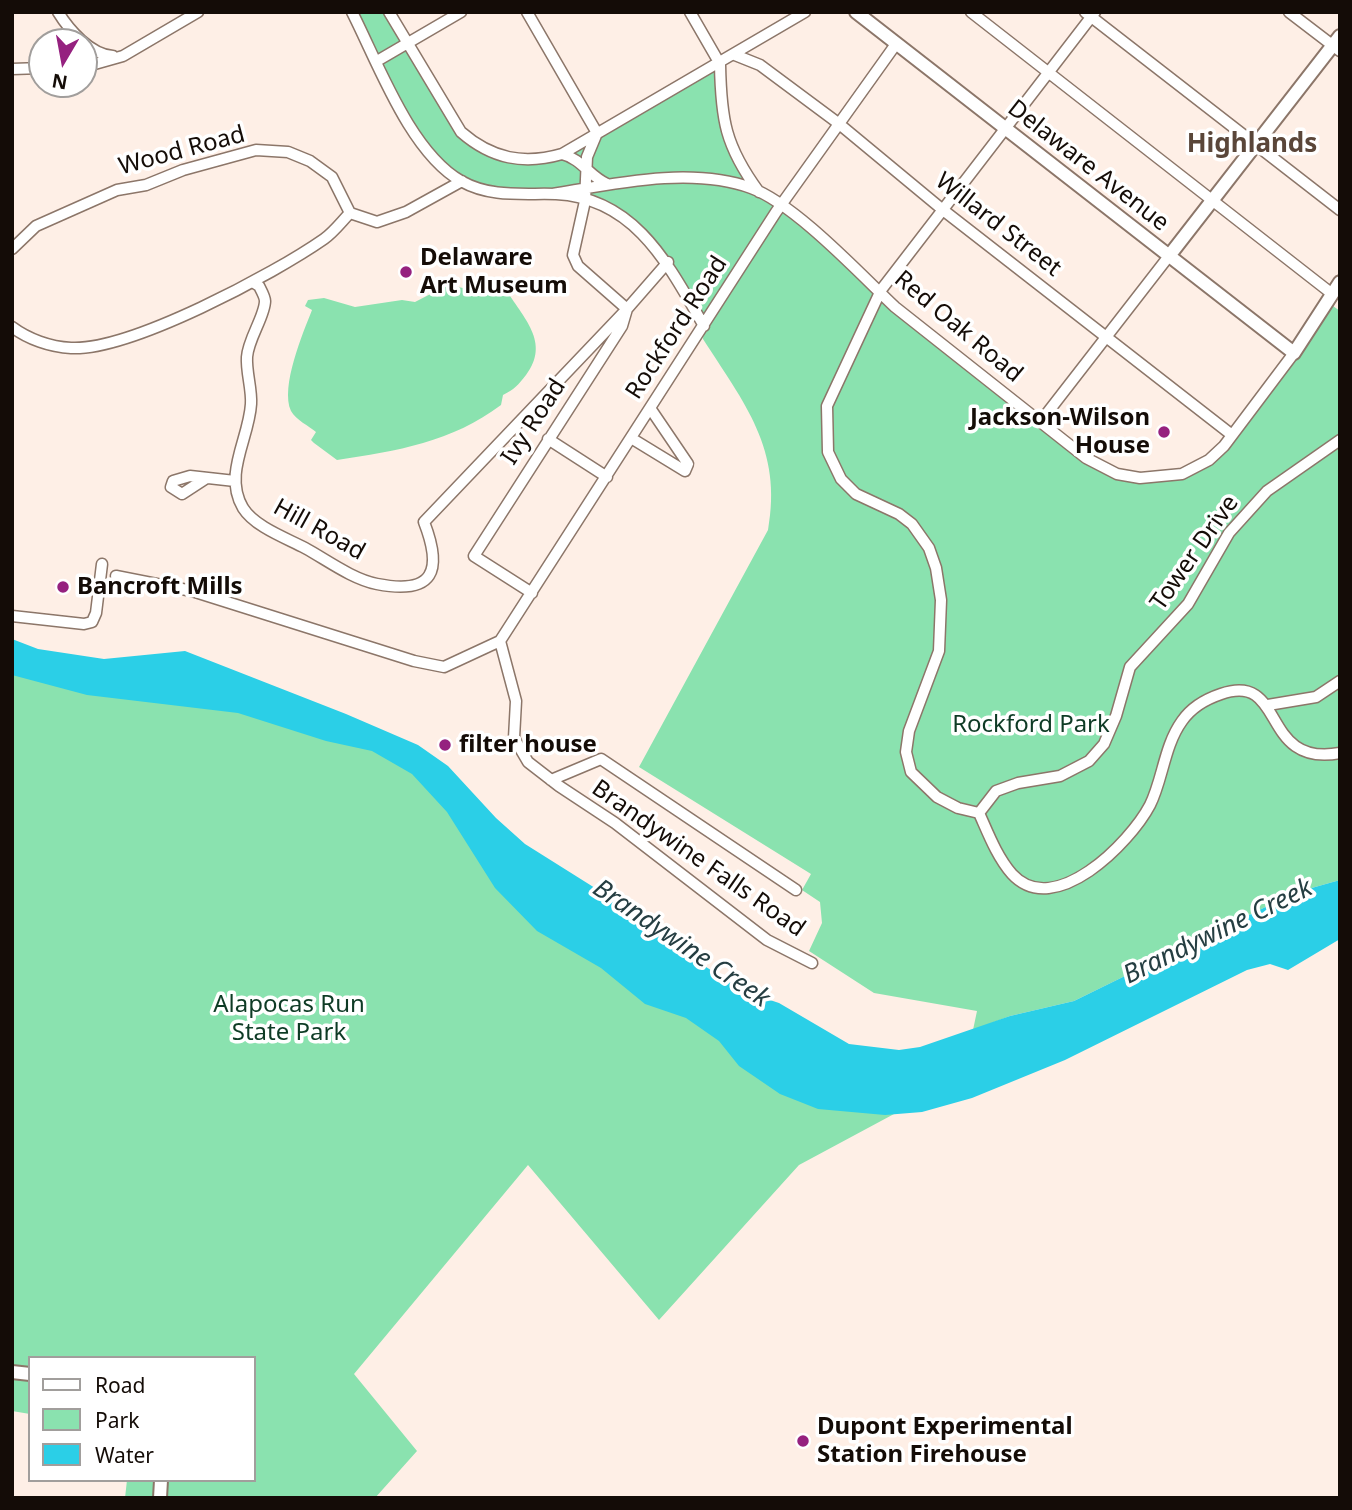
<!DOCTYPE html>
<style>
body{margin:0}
#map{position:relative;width:1352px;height:1510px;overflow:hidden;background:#feefe6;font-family:"Noto Sans",sans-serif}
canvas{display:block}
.frame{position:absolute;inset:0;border:14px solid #140c07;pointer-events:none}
.legend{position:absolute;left:28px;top:1356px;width:228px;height:126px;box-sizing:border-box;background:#fff;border:2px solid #a19e9c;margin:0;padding:9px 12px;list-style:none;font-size:21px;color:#140c07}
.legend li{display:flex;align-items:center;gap:14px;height:35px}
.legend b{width:35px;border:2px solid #a19e9c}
.north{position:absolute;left:28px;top:28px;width:70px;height:70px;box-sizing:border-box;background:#fff;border:2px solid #a19e9c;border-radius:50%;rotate:190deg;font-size:19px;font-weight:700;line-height:28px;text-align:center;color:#140c07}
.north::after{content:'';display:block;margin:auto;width:24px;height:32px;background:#95217f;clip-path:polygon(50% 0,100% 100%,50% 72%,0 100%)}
</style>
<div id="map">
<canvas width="1352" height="1510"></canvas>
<div class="frame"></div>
<ul class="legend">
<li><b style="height:9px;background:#fff"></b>Road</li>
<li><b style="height:19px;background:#8ae2af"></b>Park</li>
<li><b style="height:19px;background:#2bcfe7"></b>Water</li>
</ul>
<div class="north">N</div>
</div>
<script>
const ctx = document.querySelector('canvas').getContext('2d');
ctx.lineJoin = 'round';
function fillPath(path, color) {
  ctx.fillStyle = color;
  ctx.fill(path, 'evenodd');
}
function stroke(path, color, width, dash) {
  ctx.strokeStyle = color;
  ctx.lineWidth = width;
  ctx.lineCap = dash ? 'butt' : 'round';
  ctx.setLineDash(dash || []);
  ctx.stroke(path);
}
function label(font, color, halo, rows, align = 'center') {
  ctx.font = font + ' "Noto Sans",sans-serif';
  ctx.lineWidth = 7;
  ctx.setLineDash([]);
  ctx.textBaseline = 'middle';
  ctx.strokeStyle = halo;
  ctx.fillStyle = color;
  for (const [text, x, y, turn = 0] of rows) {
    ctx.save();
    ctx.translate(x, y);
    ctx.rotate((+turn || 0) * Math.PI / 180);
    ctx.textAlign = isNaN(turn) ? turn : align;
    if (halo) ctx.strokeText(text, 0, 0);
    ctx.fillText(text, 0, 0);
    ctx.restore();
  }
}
fillPath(new Path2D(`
 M352,12h37l66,112 34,28 64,4 167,-92 2,49 28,66 291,242 76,53h65l35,-21 109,-152 14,10v569l-46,13 -220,108 -64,15 -37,14 4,-19 -103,-18 -65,-42 13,-28 -2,-21 -18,-12 9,-16 -172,-107 129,-237c15,-81 -24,-127 -65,-191l1,-13 -36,-64 -36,-38 -69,-32 -87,-5 -48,-35z
 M448,285l45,9 12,-6c18,30 46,54 21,87 -8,10 -11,14 -23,20l-2,10c-49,37 -104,46 -164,55l-23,-17 -3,-3 5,-8c-7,-6 -20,-12 -25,-21 -11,-24 12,-78 21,-101l-7,-4 3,-6 16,-2 31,9 47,-7 13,2z
 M12,654l392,92 105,104 381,250 4,14 -95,51 -140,155 -131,-155 -174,209 63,77 -42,47h-250l2,-18h127v-122h-224v56l-18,-3z`), '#8ae2af');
fillPath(new Path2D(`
 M12,639l26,10 66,10 81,-8 161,63 72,31 30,21 48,52 29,26 105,66 36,32 80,50 33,11 70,41 50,6 21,-3 90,-31 64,-15 220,-108 46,-13v59l-52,31 -18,-6 -23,6 -182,90 -93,38 -50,14 -37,3 -67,-6 -38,-15 -41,-28 -20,-25 -33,-23 -41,-14 -44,-36 -64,-37 -42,-43 -48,-76 -35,-38 -40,-23 -46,-10 -88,-28 -151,-18 -75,-20z`), '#2bcfe7');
const street = new Path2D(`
 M58,12c11,18 33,43 55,44
 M352,12c26,51 58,140 109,169 30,17 62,12 95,13 80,4 113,72 148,132
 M389,12l72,120c31,27 63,33 101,22l243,-142
 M527,12l70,121 -10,24 -2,44 -12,54 5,11 49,43 -5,17 -148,230 58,37
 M690,12l30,52
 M971,12l360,281
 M1085,12l255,198
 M1289,12l51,39
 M735,55l25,10 78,58 105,87 289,225
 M377,61l84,-49
 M720,64c1,55 5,82 39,128
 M84,67l39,-11 75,-44
 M12,69l30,-1
 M562,154c20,5 27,22 45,30
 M553,194c60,-10 138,-28 198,-6 44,16 109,86 144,119l191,151 31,16 23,4 42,-4 27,-14 15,-14 70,-93
 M12,249l24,-23 81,-36 29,-5 37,-15 73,-20 32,2 22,9 22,16 18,36 27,9 29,-10 56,-31
 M254,283l5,3c2,4 6,11 6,15 0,15 -17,38 -18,56 -1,15 5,32 4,47 -2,35 -28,70 -8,104 12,19 43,30 62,40 22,12 47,31 72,36 57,11 66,-13 47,-62l203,-213 41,-47
 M12,327c16,12 38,20 59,21 59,3 203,-74 253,-109 10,-7 18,-18 26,-26
 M1041,421l128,-165
 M631,438l54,33 3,-7 -38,-56
 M548,439l59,38
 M205,479l-23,15 -11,-7 2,-6 17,-5 45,5
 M116,576l76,15 222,70 30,6 56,-26
 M12,616l72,8 8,-2 4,-9 6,-49
 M500,641l276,-429 120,-168
 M500,641l16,60 -2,37 14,24 31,24 56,37 152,117 45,23
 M1268,705l48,-8 24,-16
 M551,780l50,-21 195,131
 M979,813l-21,-5 -21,-11 -26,-25 -5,-20 3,-21 30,-80 2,-51 -5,-32 -7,-20 -17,-24 -13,-10 -43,-20 -15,-15 -13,-27 -1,-46 54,-116 214,-278
 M979,813l17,-22 22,-8 42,-7 29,-15 15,-17 12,-28 14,-49 58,-63 41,-71 38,-42 73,-51
 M979,813c9,20 18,44 33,61 42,46 118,-31 138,-69 13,-26 14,-59 32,-84 9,-13 24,-22 39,-27 66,-23 38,74 119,59`);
const secondary = new Path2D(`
 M856,12l438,341 46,-71
 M1169,256l171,-220
 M12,1372l18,2
 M160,1498l1,-18`);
stroke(street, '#8c7669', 13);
stroke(secondary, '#8c7669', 16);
stroke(street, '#fff', 10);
stroke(secondary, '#fff', 12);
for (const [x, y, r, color] of [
 [406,272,7,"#95217f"],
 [1164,432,7,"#95217f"],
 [63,587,7,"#95217f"],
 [445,745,7,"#95217f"],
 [803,1441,7,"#95217f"]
]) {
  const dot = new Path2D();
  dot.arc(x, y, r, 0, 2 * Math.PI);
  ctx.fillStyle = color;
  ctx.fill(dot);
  stroke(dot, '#fff', 2.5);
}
label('24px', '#140c07', '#fff', [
 ["Wood Road",182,151,-15],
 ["Delaware Avenue",1088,166,38],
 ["Willard Street",998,225,38],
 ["Red Oak Road",958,327,40],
 ["Rockford Road",677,328,-57],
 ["Ivy Road",534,422,-57],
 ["Hill Road",319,530,29],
 ["Tower Drive",1195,553,-55],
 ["Brandywine Falls Road",698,859,35]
]);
label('bold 24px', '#140c07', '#fff', [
 ["Delaware",420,258],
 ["Art Museum",420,286],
 ["Jackson-Wilson",1150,418,"right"],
 ["House",1150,446,"right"],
 ["Bancroft Mills",77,587],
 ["filter house",459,745],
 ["Dupont Experimental",817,1427],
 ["Station Firehouse",817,1455]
], 'left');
label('24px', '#0e3b25', '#fff', [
 ["Rockford Park",1031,725],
 ["Alapocas Run",289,1005],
 ["State Park",289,1033]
]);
label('bold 26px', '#5a4639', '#fff', [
 ["Highlands",1252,145]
]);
label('italic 26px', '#253e42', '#fff', [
 ["Brandywine Creek",1218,932,-26],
 ["Brandywine Creek",681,944,34]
]);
</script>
